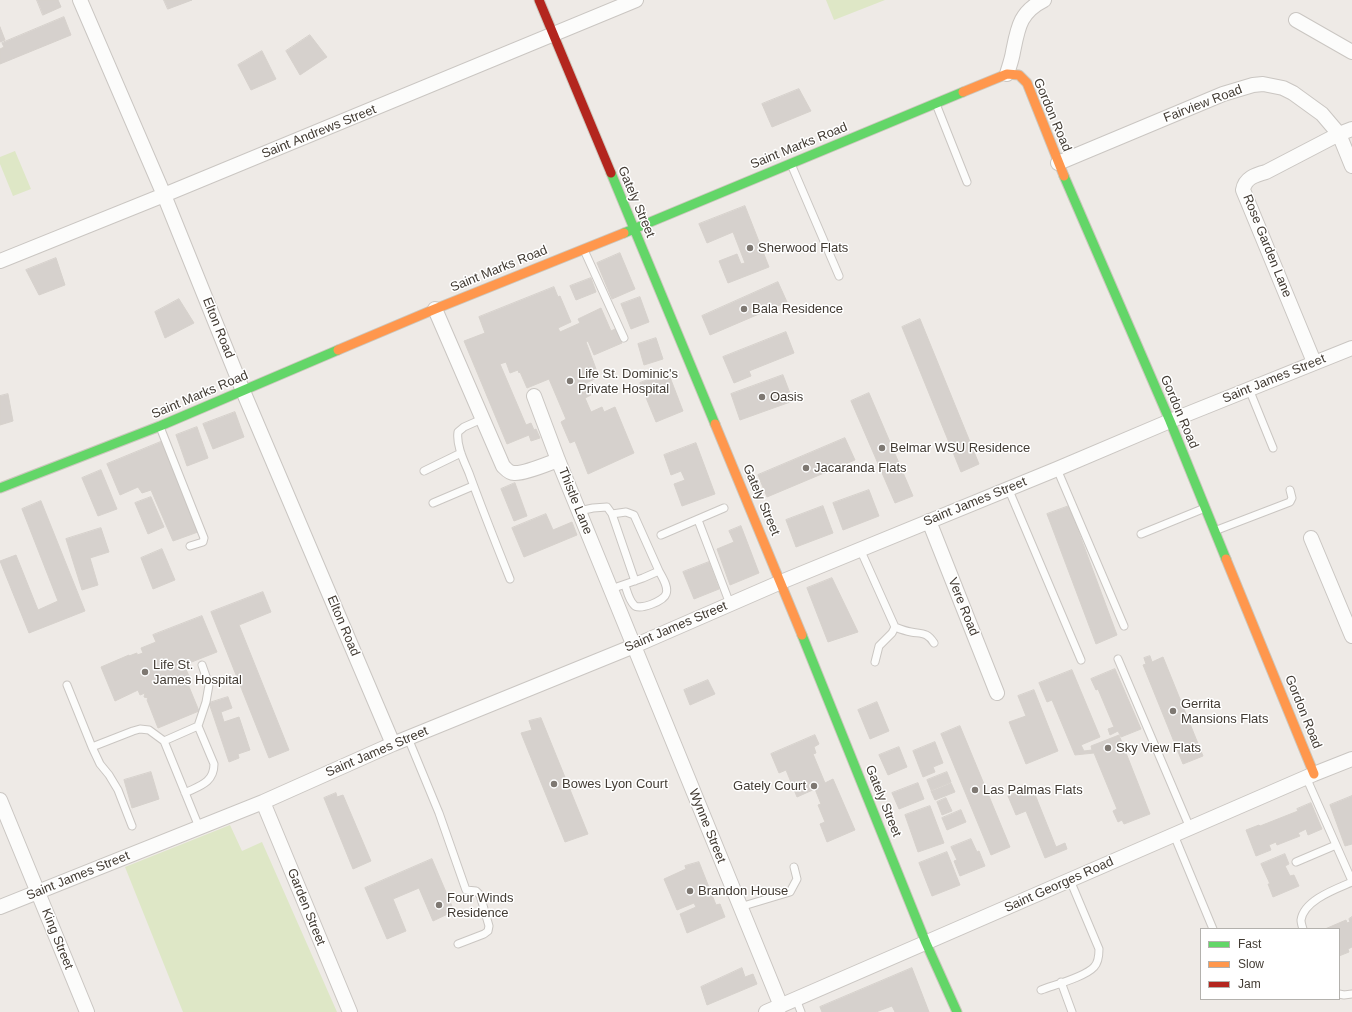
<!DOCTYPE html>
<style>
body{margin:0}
#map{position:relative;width:1352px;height:1012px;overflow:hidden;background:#eeeae6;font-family:Arial,sans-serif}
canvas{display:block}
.legend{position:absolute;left:1200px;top:928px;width:140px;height:72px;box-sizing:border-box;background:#fff;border:1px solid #b3b1ad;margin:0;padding:5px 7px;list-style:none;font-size:12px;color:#423b33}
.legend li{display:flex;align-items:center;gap:8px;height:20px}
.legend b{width:20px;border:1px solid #b3b1ad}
</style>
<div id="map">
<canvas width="1352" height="1012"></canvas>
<ul class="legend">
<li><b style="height:5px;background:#63d668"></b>Fast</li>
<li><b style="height:5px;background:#ff974d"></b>Slow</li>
<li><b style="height:5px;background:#b3261e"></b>Jam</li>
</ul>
</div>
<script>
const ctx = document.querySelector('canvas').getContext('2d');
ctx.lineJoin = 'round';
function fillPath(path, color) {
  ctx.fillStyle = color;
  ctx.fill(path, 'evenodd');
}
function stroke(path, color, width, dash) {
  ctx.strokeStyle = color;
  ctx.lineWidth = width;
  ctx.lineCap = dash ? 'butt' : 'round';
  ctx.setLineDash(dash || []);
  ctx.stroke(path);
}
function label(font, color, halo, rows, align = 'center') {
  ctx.font = font + ' Arial,sans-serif';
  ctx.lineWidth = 3;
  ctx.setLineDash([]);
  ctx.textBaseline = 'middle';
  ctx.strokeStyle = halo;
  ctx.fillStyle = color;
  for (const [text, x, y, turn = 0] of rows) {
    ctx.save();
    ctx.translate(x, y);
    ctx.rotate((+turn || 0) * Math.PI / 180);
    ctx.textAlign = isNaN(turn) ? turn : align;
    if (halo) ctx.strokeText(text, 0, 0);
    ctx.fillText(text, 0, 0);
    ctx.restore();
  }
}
fillPath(new Path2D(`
 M826,0h59l-51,20z
 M15,151l16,38 -18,7 -13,-32v-7z
 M230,825l12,26 20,-9 75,170h-154l-58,-145z`), '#dee7c6');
const building = new Path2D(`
 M37,0h21l3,7 -18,8z
 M164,0h28l-24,9z
 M64,17l7,18 -71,29v-15l4,-2 -2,-4z
 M0,27l5,13 -5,2z
 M310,35l17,22 -27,18 -14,-24z
 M262,51l14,28 -25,11 -13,-25z
 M799,89l12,22 -39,16 -10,-23z
 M745,206l24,61 -41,16 -9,-22 18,-7 4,10 4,-1 -12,-31 -26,11 -8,-19z
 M620,253l15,36 -23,10 -15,-36z
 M56,258l9,27 -26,10 -13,-25z
 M591,278l5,14 -20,8 -6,-14z
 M778,282l9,20 -77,33 -8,-19z
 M554,287l4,10 2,-1 11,26 -13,6 2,4 20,-9 -2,-4 23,-11 10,23 6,-3 5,15 -28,12 -6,-14 -2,1 13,35 -13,6 5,12 -6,3 6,14 11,-5 2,5 11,-5 19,46 -46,21 -13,-33 -5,2 -9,-21 5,-3 -17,-40 -22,9 -7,-16 -1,1 -1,-3 -8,3 -4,-11 -6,2 26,61 5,-2 3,7 2,-1 4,9 -9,3 -2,-6 -22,9 -43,-103 21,-8 -6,-16z
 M640,297l9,25 -18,7 -10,-25z
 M179,299l15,24 -29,15 -10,-26z
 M920,319l59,145 -18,8 -59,-145z
 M786,332l8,21 -45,18 2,5 -17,7 -11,-26z
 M656,338l7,21 -19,6 -6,-21z
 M668,372l15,39 -27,11 -16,-39z
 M783,375l10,26 -53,19 -9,-26z
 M869,393l44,103 -18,7 -44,-102z
 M8,394l5,27 -13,4v-29z
 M235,412l9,25 -31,12 -10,-25z
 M197,427l11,31 -21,8 -11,-31z
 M845,438l10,22 -88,37 -9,-22z
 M163,441l35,91 -25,9 -22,-51 -9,3 -4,-6 -18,8 -13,-31z
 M696,443l19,51 -33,12 -8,-22 11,-4 -4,-9 -10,4 -7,-20z
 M101,470l16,39 -19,7 -16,-38z
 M515,483l12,33 -13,5 -13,-32z
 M869,490l10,26 -36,14 -10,-27z
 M151,497l13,30 -16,7 -13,-31z
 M41,501l44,110 -56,22 -29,-72 16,-6 22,55 20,-9 -36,-92z
 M823,506l10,27 -37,14 -10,-27z
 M1069,506l48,129 -21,9 -49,-130z
 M546,514l7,16 19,-8 5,13 -53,22 -12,-29z
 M741,526l18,47 -29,12 -13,-36 17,-7 -5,-11z
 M101,528l8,24 -19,6 8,27 -16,5 -16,-51z
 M162,549l13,31 -22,9 -12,-31z
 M709,562l10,27 -25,10 -11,-27z
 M832,578l26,54 -30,10 -21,-54z
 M263,592l8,20 -32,13 50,125 -20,8 -58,-146z
 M202,616l15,36 -33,13 5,11 -4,1 14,34 -41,17 -11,-28 1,-2 -4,-1 1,-4 -5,2 -2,-5 -23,11 -14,-34 28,-12v1l8,-3v2l6,-2 -2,-5 15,-6 -3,-7z
 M1150,656l2,6 11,-5 40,99 -20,8 -40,-99 3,-1 -2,-6z
 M1115,669l26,60 -20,8 -3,-6 -8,4 -2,-6 6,-2 -16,-38 -2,1 -5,-11z
 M1072,670l28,67 -19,8 3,6 8,-1 -1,-4 28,-11 31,79 -26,10 -2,-4 -4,2 -5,-11 4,-2 -23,-56 -19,2 -23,-55 -5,2 -8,-19z
 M708,680l7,14 -25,11 -6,-15z
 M1034,690l24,61 -32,13 -17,-42 17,-6 -8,-20z
 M228,697l4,11 -11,4 3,10 15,-5 11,33 -12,4 1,4 -10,4 -20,-59z
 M877,702l12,29 -19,8 -12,-29z
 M541,718l47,116 -23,8 -44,-109 11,-3 -3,-9z
 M960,726l50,121 -19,8 -50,-121z
 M815,735l4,9 -5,3 2,6 -3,1 12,29 8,-4 22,51 -28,12 -7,-18 5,-2 -7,-17 3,-1 -6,-15 -18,8 -11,-27 -7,3 -8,-19z
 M935,742l8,21 -10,4 2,5 -12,5 -10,-26z
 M899,747l8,20 -19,8 -9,-20z
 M151,772l8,27 -27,9 -8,-28z
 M947,772l4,10 -20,8 -4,-10z
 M918,783l6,16 -25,10 -7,-16z
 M951,783l4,9 -20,8 -4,-9z
 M1032,787l24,60 9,-4 2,6 -22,9 -19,-47 -10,4 -8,-19z
 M336,793l1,4 6,-2 28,66 -18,8 -29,-71z
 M1352,796v48l-7,2 -15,-41z
 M946,798l6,13 -10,4 -5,-13z
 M1311,803l11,26 -14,6 -2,-6 -8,4 2,3 -23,9 -1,-3 -7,3 2,5 -15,6 -10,-26 13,-5 1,1 38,-15 -1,-2z
 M930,806l14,37 -26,9 -13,-37z
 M961,810l5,12 -19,8 -5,-12z
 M971,839l6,13 2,-1 6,15 -25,10 -6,-15 3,-1 -6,-13z
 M947,852l13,33 -28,11 -13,-33z
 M1285,854l4,10 -4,2 5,10 4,-1 5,11 -26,11 -5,-13h2l-9,-20z
 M432,859l22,52 -21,10 -14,-33 -26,11 13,32 -19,8 -22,-51z
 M699,862l17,43 4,-1 5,13 -38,16 -7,-19 16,-7 -2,-4 -17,7 -13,-31 22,-10 -1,-3z
 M1352,917v30l-4,2 1,3 -10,4v-27h-14l21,-9 1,3 3,-1 -1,-3z
 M742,968l3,9 8,-3 4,10 -50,21 -6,-18z
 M912,968l17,44h-34l-3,-6 -16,6h-54l-2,-5z`);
fillPath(building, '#d6d1cd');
stroke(building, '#d6d1cc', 1);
const lane = new Path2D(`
 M936,104l31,78
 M791,164l48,112
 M584,250l40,88
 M1249,389l24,59
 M482,419l-18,8 -6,5c-2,13 6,29 11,41 13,36 27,71 41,106
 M160,427l44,111 -1,4 -13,4
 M1057,469l67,157
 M424,471l37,-18
 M1008,488l73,172
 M433,503l40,-17
 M579,511l14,-3 14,-1 5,7 23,67
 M698,520l32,84
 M1217,530l73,-28 2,-4 -2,-8
 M1141,534l64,-26
 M661,535l63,-27
 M860,549l35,78 -3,6 -13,13 -4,16
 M625,585c2,6 4,15 9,20 5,6 30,-4 32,-11 3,-7 -4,-17 -7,-23
 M611,589l32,-11 16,-7 -25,-56 -8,-3 -14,2
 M895,627c5,2 10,4 16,5 11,2 16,0 23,11
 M1118,659l72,169
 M67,685l25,62 8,17 9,11 9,15 14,36
 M408,738l31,75 27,77 10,1 4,4 9,31 -1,5 -4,3 -26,10
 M164,741l34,-15 8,-24 3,-17 -7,-20
 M92,747l41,-16 7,-2 9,1 15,11 35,86
 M1306,777l46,104
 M185,793c14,-7 29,-10 29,-29l-16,-38
 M1174,835l39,94
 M1296,862l40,-17
 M740,907l50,-15 7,-13 -3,-12
 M1303,929c-1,-3 -2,-7 -2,-9 3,-20 35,-31 51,-38
 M1061,982l11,30
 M1041,990c13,-5 44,-13 53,-23 4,-4 5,-12 5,-18l-29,-69
 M1339,994l5,1 8,-1
 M796,999l5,13`);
const street = new Path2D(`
 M80,0l84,195 79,196 150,353
 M1296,20l56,32
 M1007,74c2,-7 5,-15 6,-22 5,-25 7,-40 31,-52
 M1058,163l165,-69 30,-9 10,-1 20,4 10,5 29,21 17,20 13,32
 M0,261l164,-66 472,-195
 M435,309l68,157c3,3 6,7 11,7 10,1 33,-9 44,-13
 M1314,362l-71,-172c2,-12 12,-15 23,-18l73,-38 13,-5
 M534,396l24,64 223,546
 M929,521l68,172
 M1311,538l41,98
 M0,800l87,212
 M263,802l87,210
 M0,907l263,-105 130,-58 241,-98 147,-64 276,-113 113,-48 182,-73
 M766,1012l548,-238 38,-15`);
const fast = new Path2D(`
 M611,173l104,251
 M1064,176l106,245 56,138
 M624,233l339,-141
 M0,488l160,-62 178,-76
 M802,635l124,308 31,69`);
const slow = new Path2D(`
 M963,92l44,-18 12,1 8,8 37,93
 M338,350l97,-41 189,-76
 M715,424l87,211
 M1226,559l88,215`);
const jam = new Path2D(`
 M539,0l72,173`);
stroke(lane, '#cac6c2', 9);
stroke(street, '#cac6c2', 16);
stroke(fast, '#ccc7bd', 11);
stroke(slow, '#ccc7bd', 11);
stroke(jam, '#ccc7bd', 11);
stroke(lane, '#fcfcfb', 7);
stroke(street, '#fcfcfb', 14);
stroke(fast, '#63d668', 9);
stroke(slow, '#ff974d', 9);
stroke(jam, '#b3261e', 9);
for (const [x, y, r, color] of [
 [750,248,4,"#7e7872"],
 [744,309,4,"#7e7872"],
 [570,381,4,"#7e7872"],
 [762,397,4,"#7e7872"],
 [882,448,4,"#7e7872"],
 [806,468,4,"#7e7872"],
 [145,672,4,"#7e7872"],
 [1173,711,4,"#7e7872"],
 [1108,748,4,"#7e7872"],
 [554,784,4,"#7e7872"],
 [814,786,4,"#7e7872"],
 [975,790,4,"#7e7872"],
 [690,891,4,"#7e7872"],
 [439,905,4,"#7e7872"]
]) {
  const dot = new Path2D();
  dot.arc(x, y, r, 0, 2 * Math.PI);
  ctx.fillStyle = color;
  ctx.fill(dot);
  stroke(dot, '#fff', 1.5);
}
label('13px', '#423b33', '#fff', [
 ["Fairview Road",1203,104,-21],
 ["Gordon Road",1052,115,67],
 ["Saint Andrews Street",319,132,-22],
 ["Saint Marks Road",799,146,-22],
 ["Gately Street",636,202,67],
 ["Rose Garden Lane",1267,246,68],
 ["Saint Marks Road",499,269,-22],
 ["Elton Road",218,328,68],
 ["Saint James Street",1274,379,-22],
 ["Saint Marks Road",200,395,-23],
 ["Gordon Road",1179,412,67],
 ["Gately Street",761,500,67],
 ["Thistle Lane",575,501,68],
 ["Saint James Street",975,502,-22],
 ["Vere Road",963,607,68],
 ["Elton Road",343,626,67],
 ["Saint James Street",676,627,-23],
 ["Gordon Road",1303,712,68],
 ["Saint James Street",377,752,-23],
 ["Gately Street",883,801,68],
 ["Wynne Street",707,826,68],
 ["Saint James Street",78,876,-22],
 ["Saint Georges Road",1059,885,-24],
 ["Garden Street",306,907,68],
 ["King Street",57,939,68]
]);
label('13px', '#423b33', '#fff', [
 ["Sherwood Flats",758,248],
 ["Bala Residence",752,309],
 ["Life St. Dominic's",578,374],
 ["Private Hospital",578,389],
 ["Oasis",770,397],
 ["Belmar WSU Residence",890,448],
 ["Jacaranda Flats",814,468],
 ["Life St.",153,665],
 ["James Hospital",153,680],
 ["Gerrita",1181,704],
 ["Mansions Flats",1181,719],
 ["Sky View Flats",1116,748],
 ["Bowes Lyon Court",562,784],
 ["Gately Court",806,786,"right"],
 ["Las Palmas Flats",983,790],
 ["Brandon House",698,891],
 ["Four Winds",447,898],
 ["Residence",447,913]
], 'left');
</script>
